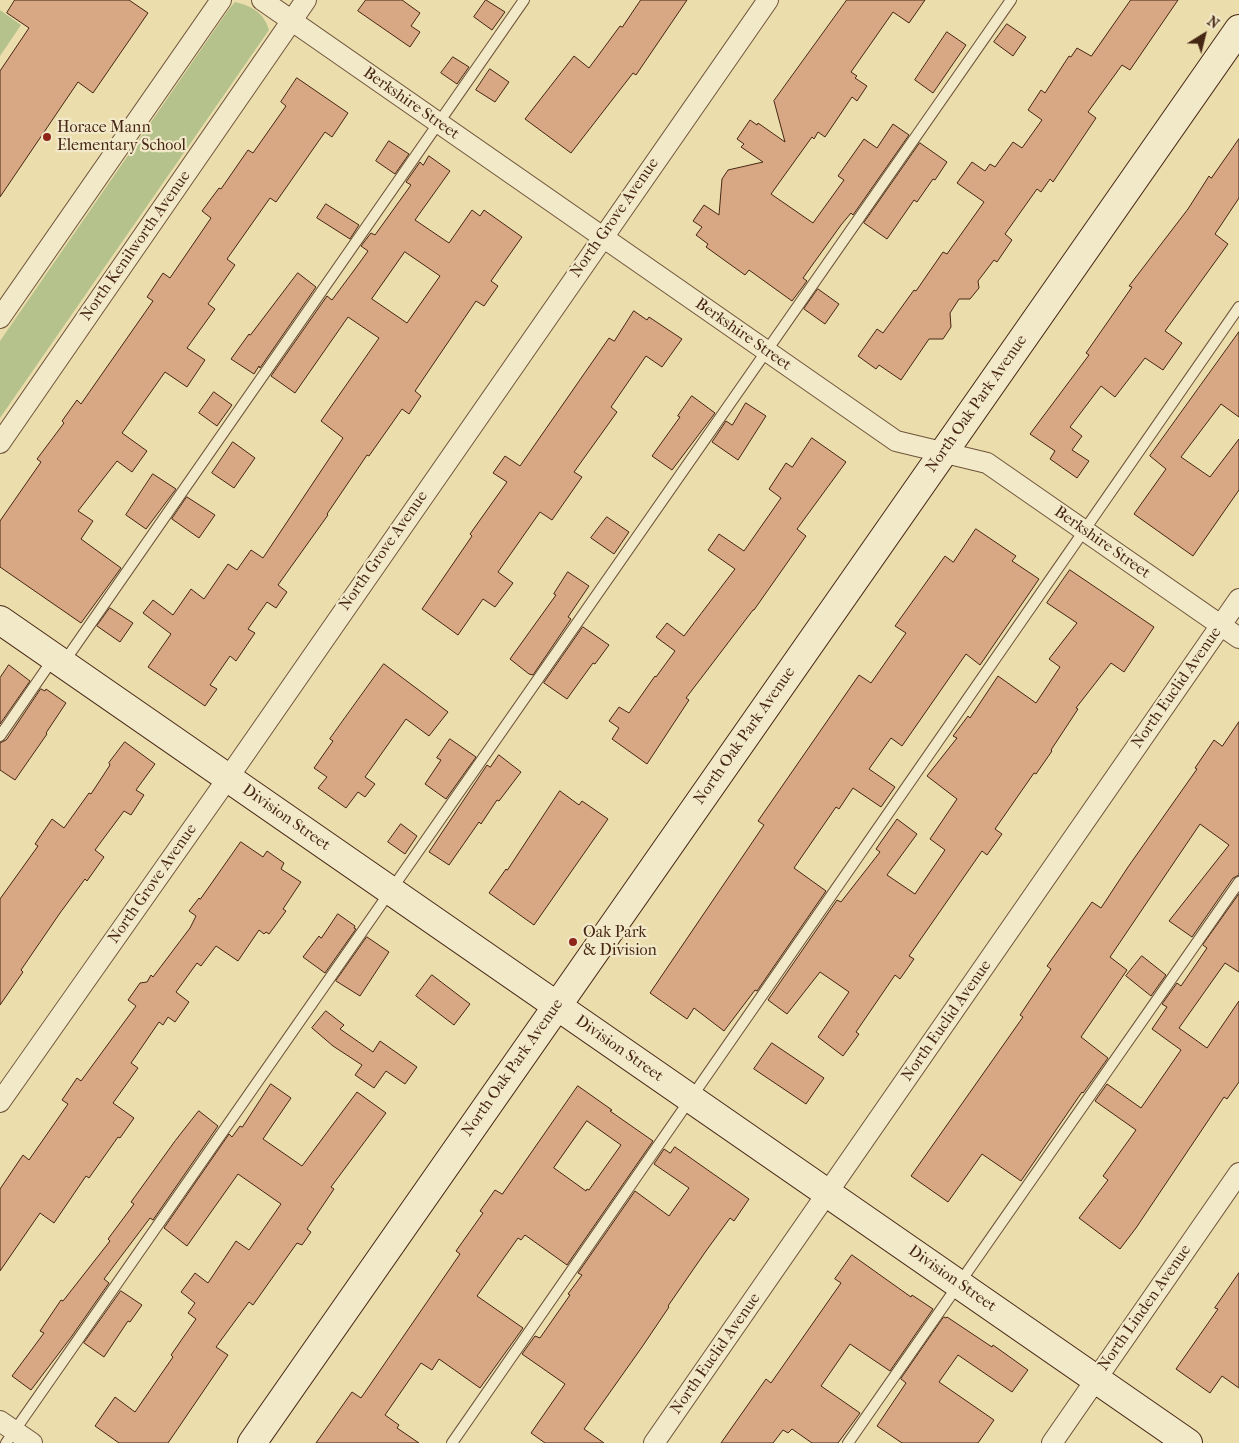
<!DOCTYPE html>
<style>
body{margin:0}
#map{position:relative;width:1239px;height:1443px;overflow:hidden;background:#ebddac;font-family:"IM FELL French Canon",serif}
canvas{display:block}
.north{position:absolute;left:1179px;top:10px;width:50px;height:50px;-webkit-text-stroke:4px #f2e9c9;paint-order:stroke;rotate:36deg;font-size:14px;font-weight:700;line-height:20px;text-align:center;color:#462614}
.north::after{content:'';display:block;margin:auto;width:18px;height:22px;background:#462614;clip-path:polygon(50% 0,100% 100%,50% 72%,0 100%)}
</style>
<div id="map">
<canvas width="1239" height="1443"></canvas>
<div class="north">N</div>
</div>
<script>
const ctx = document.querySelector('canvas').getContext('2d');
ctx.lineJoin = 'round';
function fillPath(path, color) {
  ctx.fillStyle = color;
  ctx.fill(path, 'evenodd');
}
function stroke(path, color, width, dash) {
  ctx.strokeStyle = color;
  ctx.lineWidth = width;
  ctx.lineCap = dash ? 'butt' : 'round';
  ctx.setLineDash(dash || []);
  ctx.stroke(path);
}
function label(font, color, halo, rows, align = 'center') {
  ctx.font = font + ' "IM FELL French Canon",serif';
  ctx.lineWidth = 4.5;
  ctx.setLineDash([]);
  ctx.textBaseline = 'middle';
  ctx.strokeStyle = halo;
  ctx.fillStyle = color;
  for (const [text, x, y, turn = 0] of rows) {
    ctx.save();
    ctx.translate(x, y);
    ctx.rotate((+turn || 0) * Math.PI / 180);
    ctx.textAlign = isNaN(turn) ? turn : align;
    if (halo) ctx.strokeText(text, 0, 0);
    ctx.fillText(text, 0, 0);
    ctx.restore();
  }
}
fillPath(new Path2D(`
 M235,2c17,4 29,11 34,28l-269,388v-77l229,-332z
 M0,10l21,15 -21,31z`), '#b5c28c');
const building = new Path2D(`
 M15,0h114l19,13 -55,80 -15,-11 -78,115v-126l29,-43 -22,-15z
 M366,0h36l18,13 -9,13 9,6 -10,15 -52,-36z
 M486,0l19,12 -13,18 -18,-13z
 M641,0h46l-51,75 -3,-2 -62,80 -46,-34 49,-63 15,12 31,-42 2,1z
 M847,0h78l-16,23 -16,-11 -42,60 6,4 -2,2 12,8 -10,15 -5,-4 -27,40 -7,-5 -4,7 -2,-2 -41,57 42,29 31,-43 -6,-4 26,-37 13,9 16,-24 16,11 -56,80 -2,-2 -10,12 -38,53 4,3 -15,20 -43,-31 -4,5 -39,-28 2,-3 -12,-9 6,-8 -9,-6 11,-16 15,10 3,-36 6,-9 35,-8 -22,-15 3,-3 -7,-5 13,-19 7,5 1,-2 27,19 -11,-41z
 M1131,0h47l-48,70 -8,-5 -34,47 8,6 -43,64 -3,-3 -9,13 -4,-3 -32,45 7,6 -15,22 -3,-2 -16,21 1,7 -9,11h-11l-9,14 1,14 -8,12h-14l-28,41 -22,-15 -3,4 -18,-13 19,-27 6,4 31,-43 2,1 27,-39 4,2 37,-52 -27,-19 15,-21 13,9 5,-7 5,3 18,-25 9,6 20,-28 -14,-10 13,-20 4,3 24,-37 2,1 6,-9 14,8z
 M1007,24l19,13 -13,19 -19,-14z
 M947,32l19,13 -33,48 -18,-13z
 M453,57l16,10 -12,17 -16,-11z
 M490,69l19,13 -14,20 -19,-12z
 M297,78l51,35 -16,24 -7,-5 -49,70 -6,-4 -43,61 8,6 -27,39 7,5 -28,39 18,12 -18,27 -22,-15 -43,61 25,18 -15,21 -15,-11 -39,50 15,10 -12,18 40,29 -40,55 -81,-56v-46l41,-59 -4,-3 27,-36 -2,-2 15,-21 4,4 72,-103 -6,-4 16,-24 7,5 41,-60 -9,-7 17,-23 2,1 27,-39 5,3 33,-47 -5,-4z
 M1239,139v59l-24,36 13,10 -63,87 17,12 -19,27 -18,-12 -30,39 -14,-11 -31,41 12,9 -10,14 17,11 -12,17 -27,-19 5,-8 -25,-17 59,-79 -3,-2 46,-66 -3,-1 59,-77 21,-33 2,2z
 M389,141l20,13 -14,20 -19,-13z
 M920,143l27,19 -12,18 -2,-1 -16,23 -3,-2 -27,39 -23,-16z
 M429,156l21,15 -35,49 34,23 23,-33 8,6 4,-6 38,27 -31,44 7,5 -14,20 -8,-5 -61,90 6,5 -12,18 -7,-5 -33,47 -2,-1 -40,59 1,1 -50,70 9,7 -11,16 -9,-6 -19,27 7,4 -19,28 -6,-5 -20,29 7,4 -12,17 -57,-39 23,-33 -28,-21 10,-13 20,15 18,-26 13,10 24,-35 9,6 14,-20 12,8 80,-120 -22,-17 58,-83 -31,-21 -53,76 -24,-17 56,-80 5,4 23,-31 13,-18 -7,-5 10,-13 4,2 36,-50 -5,-3 14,-20 3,3zM405,252l35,24 -33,47 -35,-24z
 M326,204l33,21 -9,14 -33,-21z
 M298,273l18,14 -56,81 -1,-2 -5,8 -23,-15 18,-25 1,1z
 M818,289l21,15 -14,20 -21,-15z
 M634,311l13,9 2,-3 33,22 -20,28 -16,-11 -35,51 6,5 -43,60 8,5 -30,43 -12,-8 -42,60 15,11 -18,24 -12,-8 -25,36 -36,-26 50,-73 -2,-2 37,-52 -14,-9 12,-17 15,10 89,-128 5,3z
 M1239,332v85l-18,-13 -40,53 29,20 29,-38v51l-46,66 -59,-42 32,-45 -16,-13z
 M214,392l18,13 -15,21 -18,-13z
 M692,396l23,17 -43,57 -20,-14 28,-39 -2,-1z
 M746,403l20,13 -28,44 -26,-18 14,-21 6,4z
 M812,438l34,24 -49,67 9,7 -52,74h-1l-67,88 3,2 -42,64 -35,-25 7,-11 -10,-7 10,-14 10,6 26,-37 1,1 19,-26 -19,-14 11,-14 17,13 51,-67 -27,-19 11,-16 25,17 37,-53 -12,-9 17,-26 6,4z
 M233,442l22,16 -21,30 -22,-15z
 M153,474l23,15 -30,40 -20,-14z
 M187,497l28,18 -16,23 -27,-19z
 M607,517l22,15 -15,22 -23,-16z
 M976,529l40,27 -4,5 27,18 -59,86 -14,-11 -64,92 -11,-8 -22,31 26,18 -14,20 -28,-19 -14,21 -3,-2 -42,61 32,23 -69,100 -2,-1 -31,41 -30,-23 -7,11 -37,-26 114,-168 -6,-4 101,-146 12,8 35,-50 -11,-7 50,-70 8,6z
 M1070,570l84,57 -30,45 -13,-9 -35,45 2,1 -27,41 1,1 -16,23 -2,-1 -39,56 7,5 -15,21 -5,-4 -73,105 5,3 -14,20 -5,-4 -39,57 3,2 -16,22 -25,-19 31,-45 -29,-20 -33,42 -19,-14 69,-100 4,2 39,-50 -4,-3 21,-30 20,15 -30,41 28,19 30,-44 -15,-11 27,-40 -30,-23 30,-38 -4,-2 15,-20 2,2 28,-42 38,27 24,-36 -11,-8 28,-36 -30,-20z
 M568,572l21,14 -21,31 3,2 -38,56 -4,-1 -19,-15 46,-64 -2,-1z
 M110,608l23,15 -13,19 -23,-16z
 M583,627l26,18 -14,19 -2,-1 -26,36 -23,-16z
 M384,664l64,48 -19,24 -23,-17 -41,58 10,7 -10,13 -7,-5 -12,16 -28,-20 9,-11 -13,-9 19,-27 -3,-2z
 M9,665l21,16 -30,43v-46z
 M41,689l4,2 1,-2 20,14 -20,30 1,1 -32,46 -15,-10v-27l6,-3z
 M1239,722v153l-6,3 -41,59 -23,-16 60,-76 -29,-21 -90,133 17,13 -46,67 27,21 -25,35 -1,-1 -61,89 -39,-27 -34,48 -37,-26 112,-159 -3,-2 31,-46 -4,-3 45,-64 9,6 27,-41 69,-98 -2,-1 19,-28 8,6z
 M450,739l26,18 -30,42 -21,-15 16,-24 -4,-2z
 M125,742l30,22 -19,26 8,5 -13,20 -7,-4 -29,39 9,7 -17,24 -2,-2 -25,34 -39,57 2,2 -23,33v-106l38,-53 -3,-2 17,-25 12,9 25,-35 2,1 19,-29 -1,-2z
 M499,755l22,17 -22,29 -2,-1 -16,24 -2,-2 -30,43 -20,-13 58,-87 3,2z
 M560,791l19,14 3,-4 26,18 -74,106 -45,-32 17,-24 1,1z
 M401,824l16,12 -12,18 -17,-12z
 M241,842l22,15 4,-6 17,12 -3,6 20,13 -18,27 3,2 -17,23 -3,-2 -2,2 -5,-4 -21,31 -22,-15 -15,20 -4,-3 -21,29 13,10 -14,20 -7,-5 -5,8 -4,-3 -28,41 7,5 -25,35 21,15 -14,20 -2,-1 -29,41 -3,-2 -32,47 -14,-10 -40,58v-82l23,-34 6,5 39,-56 -6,-4 15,-22 4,3 55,-75 -8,-6 12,-17 7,-1 4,-7 2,2 37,-49 6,-12 -7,-5 10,-13 1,1z
 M1239,894v78l-14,-9 -46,65 28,20 32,-47v81l-12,17 -3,-2 -88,131 -16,21 -41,-31 29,-38 -5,-4 33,-46 -41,-29 12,-17 34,24 40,-58 -29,-21 15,-22 -5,-3 15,-21 4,3 26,-38 -4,-3z
 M338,914l17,12 -1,2 2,1 -31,44 -22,-16 16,-21 2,2z
 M367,937l22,15 -29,44 -24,-15z
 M1142,956l24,19 -15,21 -25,-20z
 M432,975l38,29 -16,21 -38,-29z
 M326,1011l18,14 -4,4 33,23 7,-11 37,26 -12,17 -19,-13 -12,17 -19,-13 7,-10 -29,-19 -21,-18z
 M772,1043l52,35 -18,26 -52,-35z
 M271,1084l20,14 -28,41 39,27 55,-74 29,21 -55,74 3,2 -27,40 4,3 -9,13 -5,-2 -44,62 -4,-3 -33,45 12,8 -60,88h-49l-24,-17 20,-29 20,15 38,-55 -2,-2 25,-36 -8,-6 7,-10 -14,-11 14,-19 13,10 28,-42 13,9 32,-46 -43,-30 -51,72 -23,-18 65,-94 3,3 8,-11 2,1z
 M578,1086l34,24 -2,1 43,30 -86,124 -42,-30 -4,5 -3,-2 -41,58 46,32 -43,60 -41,-29 -7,11 -11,-7 -36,52 14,10 -2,3 22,15h-103l36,-51 9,6 99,-144 -4,-3 27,-38 -3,-2 15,-21 7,4zM587,1121l34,24 -32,45 -2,-1 -1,2 -32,-23z
 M199,1111l19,15 -65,94 -3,-2 -46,61 5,4 -37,53 -41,54 -19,-14 32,-43 -4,-2 21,-31 2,1 47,-60 -2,-2 26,-35 -3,-2 44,-61z
 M675,1147l74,52 -15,22 -4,-3 -24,33 -38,55 1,1 -27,40 -58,82 20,14h-59l-14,-10 34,-49 -43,-30 13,-18 5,2 30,-43 -2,-1 14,-19 -4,-2 57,-82 34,25 20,-28 -35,-24 10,-15 6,4z
 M852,1255l59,42 1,-2 21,14 -43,62 -40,-27 -29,42 39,27 -22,30h-26l-20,-14 -4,4 -5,-3 -10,13h-52l45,-64 5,4 70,-100 -6,-4z
 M1239,1273v115l-17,-12 -12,17 -34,-24 42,-60 -3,-1z
 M121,1291l21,14 -12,17 -2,-1 -24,36 -20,-14z
 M944,1317l2,1 1,-1 45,30 1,-2 35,25 -16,22 -54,-37 -19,27 55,38 -16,23h-76l-25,-17 29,-43 -5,-4z`);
fillPath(building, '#d8a783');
stroke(building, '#462614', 1);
const lane = new Path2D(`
 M64,662l460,-662
 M0,736l53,-77
 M6,1443l1005,-1443
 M452,1443l787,-1136
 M848,1443l391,-561`);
const street = new Path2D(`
 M262,0l634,441 91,22 252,175
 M0,318l221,-318
 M0,443l306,-443
 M0,1102l228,-324 540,-778
 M0,1421l32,22
 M654,1443l585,-844
 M1052,1443l187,-270`);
const secondary = new Path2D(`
 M0,620l1188,823
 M252,1443l987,-1414`);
stroke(lane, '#6f543a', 12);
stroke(street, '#6f543a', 22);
stroke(secondary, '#462614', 30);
stroke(lane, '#f2e9c9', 10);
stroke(street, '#f2e9c9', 20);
stroke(secondary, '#f2e9c9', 28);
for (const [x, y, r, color] of [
 [47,137,5,"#8f2418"],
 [573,942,5,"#8f2418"]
]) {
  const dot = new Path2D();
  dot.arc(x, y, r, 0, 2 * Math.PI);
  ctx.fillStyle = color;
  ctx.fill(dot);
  stroke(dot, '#f2e9c9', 2);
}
label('16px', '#462614', '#f2e9c9', [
 ["Berkshire Street",411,104,35],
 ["North Grove Avenue",615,218,-55],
 ["North Kenilworth Avenue",136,246,-55],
 ["Berkshire Street",743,335,35],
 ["North Oak Park Avenue",977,404,-55],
 ["Berkshire Street",1102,543,35],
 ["North Grove Avenue",384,551,-55],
 ["North Euclid Avenue",1177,688,-55],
 ["North Oak Park Avenue",745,736,-55],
 ["Division Street",286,818,35],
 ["North Grove Avenue",153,884,-55],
 ["North Euclid Avenue",947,1021,-55],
 ["Division Street",619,1049,35],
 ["North Oak Park Avenue",513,1068,-55],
 ["Division Street",952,1279,35],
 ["North Linden Avenue",1145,1308,-55],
 ["North Euclid Avenue",716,1354,-55]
]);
label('16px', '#462614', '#f2e9c9', [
 ["Horace Mann",57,128],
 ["Elementary School",57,146],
 ["Oak Park",583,933],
 ["& Division",583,951]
], 'left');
</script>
